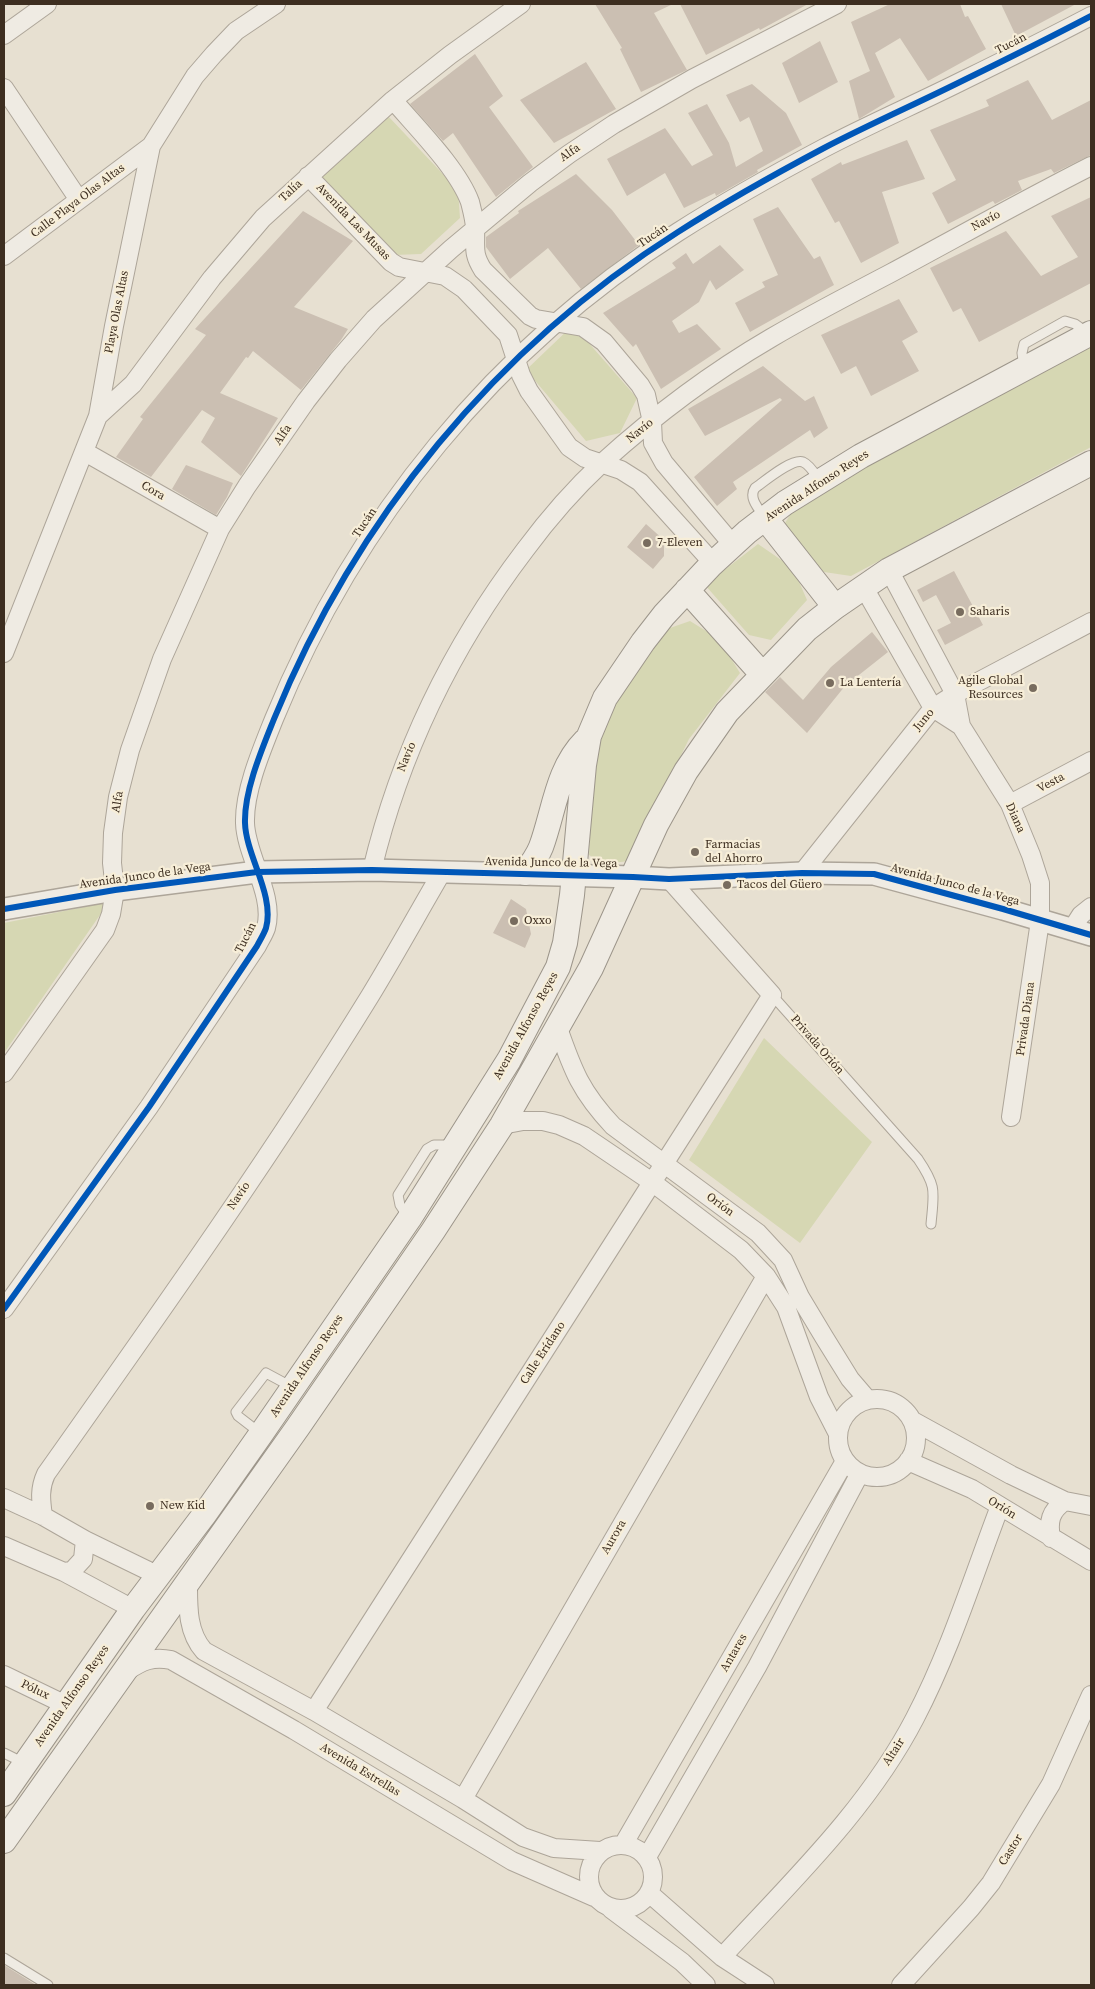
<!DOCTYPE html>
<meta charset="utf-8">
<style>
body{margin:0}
#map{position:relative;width:1095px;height:1989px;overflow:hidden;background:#e7e0d1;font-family:"Source Serif 4",serif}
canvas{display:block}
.frame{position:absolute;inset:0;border:5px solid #3d2e20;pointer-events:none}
</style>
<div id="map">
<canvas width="1095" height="1989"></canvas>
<div class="frame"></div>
</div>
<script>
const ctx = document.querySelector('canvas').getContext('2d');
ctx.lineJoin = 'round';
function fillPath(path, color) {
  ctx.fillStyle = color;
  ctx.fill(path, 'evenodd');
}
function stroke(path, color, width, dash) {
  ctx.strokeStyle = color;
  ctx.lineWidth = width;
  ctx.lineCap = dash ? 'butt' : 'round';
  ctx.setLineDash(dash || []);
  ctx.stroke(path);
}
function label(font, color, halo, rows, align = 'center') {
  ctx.font = font + ' "Source Serif 4",serif';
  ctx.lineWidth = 4.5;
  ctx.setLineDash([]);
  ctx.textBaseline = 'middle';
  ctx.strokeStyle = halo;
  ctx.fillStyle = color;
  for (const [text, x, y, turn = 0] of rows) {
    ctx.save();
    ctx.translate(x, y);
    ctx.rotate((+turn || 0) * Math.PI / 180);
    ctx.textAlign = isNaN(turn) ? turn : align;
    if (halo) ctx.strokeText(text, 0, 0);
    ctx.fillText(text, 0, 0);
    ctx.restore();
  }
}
fillPath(new Path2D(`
 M388,116l70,74 2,28 -39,36 -27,1 -76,-81z
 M573,325l64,73 -17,35 -34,8 -60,-71z
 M1091,338v109l-240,129 -27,-4 -42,-44 24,-39z
 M758,544l35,24 14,32 -36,40 -22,-5 -44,-50z
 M690,621l29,18 21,34 -51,66 -60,122 -25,3 -15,-9 3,-110 58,-110z
 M109,902l-105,151v-130z
 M764,1038l108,104 -72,101 -111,-83z`), '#d6d7b3');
fillPath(new Path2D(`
 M595,4h78l-19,9 33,57 -46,22 -21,-43 2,-1z
 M680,4h128l-48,26 -1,-2 -53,27z
 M890,4h70l5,13 3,-1 18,33 -58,32 -28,-43 -25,15 20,44 -36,22 -10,-38 21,-10 -19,-49z
 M1001,4h75l-60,32z
 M820,41l18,41 -39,21 -17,-40z
 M475,54l28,42 -14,11 44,60 -37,30 -43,-64 -10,8 -33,-37z
 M586,62l30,47 -62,34 -34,-43z
 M1028,80l24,40 39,-20v55l-37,18 -3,-4 -33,12 4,9 -27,14 -2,-3 -45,23 -16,-31 24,-13 -26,-50 59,-24 -3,-6z
 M752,84l34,29 16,32 -45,25 1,2 -42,24 -1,-3 -31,15 -19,-35 -38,23 -20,-37 58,-31 27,38 21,-11 -25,-42 19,-9 22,39 7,24 27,-16 -14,-34 -9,5 -14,-27z
 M907,140l18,39 -43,13 17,51 -38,20 -22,-42 -4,2 -24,-44 30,-17 1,3z
 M576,174l36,36 27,35 -58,44 -33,-41 -38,31 -24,-32v-10l33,-24 -1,-2z
 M1091,197v86l-112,59 -18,-34 -8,4 -23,-44 76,-37 35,45 37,-19 -27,-41z
 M778,207l36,52 6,-3 14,29 -84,47 -15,-29 30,-16 -3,-5 16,-7 -25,-56z
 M303,211l50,30 -59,66 54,22 -7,11 -40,50 -48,-39 -5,7 -2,-1 -26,36 58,25 -37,58 -40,-34 14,-24 -13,-8 -51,67 -35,-20 27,-38 -3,-2 66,-82 -11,-6z
 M720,245l24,25 -28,20 -6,-10 -11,22 -27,19 7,12 18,-9 24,25 -60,40 -25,-45 -3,3 -30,-34 73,-45 -4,-5 14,-10 7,11z
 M899,299l19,33 -16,9 17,30 -48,25 -15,-30 -15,8 -20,-39z
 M763,366l42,35 9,-5 14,32 -14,10 -4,-8 -77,52 4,7 -20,17 -23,-29 88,-77 -2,-2 -75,38 -17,-27z
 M186,465l47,18 -6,14 -11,18 -44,-26z
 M646,524l18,16v16l-11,13 -26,-22z
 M954,571l29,54 -38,20 -8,-15 14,-7 -15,-28 -13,7 -6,-12z
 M872,632l16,20 -43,34 -38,47 -42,-41 15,-15 23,23 28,-33z
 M511,899l15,10 5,25 -6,14 -32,-15z
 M4,1965l32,20h-32z`), '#cbbfb2');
const service = new Path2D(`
 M1024,367l-2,-14 2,-9 41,-23 10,3 11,8
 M765,518c-6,-9 -17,-20 -10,-30 10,-7 37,-30 48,-26 7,3 12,12 16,18
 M772,995l146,164c19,28 16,32 13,65
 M408,1217l-8,-12 -2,-10 29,-46 7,-4h20
 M260,1433l-22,-17 -2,-4 30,-39 26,14
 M4,1753l20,10
 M4,1958l44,27`);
const minor = new Path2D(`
 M4,35l43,-31
 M4,88l75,112
 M393,100c24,28 65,69 77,102 2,8 5,19 5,27 1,18 -3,24 8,41l47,46 6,3 47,8 21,15 36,43 6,10 6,27 1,21 11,20 69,82
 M308,176l83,86 8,5 46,9 19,13 44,46 13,40 8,16 40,56 16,11 36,12 19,12 73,81
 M4,256l147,-110
 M98,416l35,-32 79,-106 51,-60 130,-118 57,-45 71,-51
 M85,452l135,77
 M889,570l66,124 6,32 49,78 21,51 9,28v38l-29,196
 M863,586l70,122 28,18
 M4,653l94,-237 16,-90 37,-180 44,-70 19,-22 22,-23 40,-27
 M1010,804l81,-43
 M372,870c28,-117 80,-224 153,-320 23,-31 49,-61 77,-87 52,-47 109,-90 169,-125 39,-23 80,-44 120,-65 67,-36 133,-73 200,-107
 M802,873l131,-165 22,-14 136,-72
 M1072,929l9,-14 10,-8
 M558,1028c15,43 23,64 55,98l145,107 25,27 17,37 24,40 26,42 18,21
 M4,1073l101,-143 6,-16 4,-24 -3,-27 1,-30 5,-36 12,-47 32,-91 58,-130 27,-43 59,-85 32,-41 36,-41 77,-70 79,-66 39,-29 45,-30 78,-45 145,-75
 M502,1125l21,-4h20l16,4 25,11 68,46 89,68 25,26 20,31 33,90 19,37
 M4,1309l145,-202 108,-161c3,-6 7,-12 9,-18 9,-33 -20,-72 -21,-105 -1,-32 17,-74 29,-104 81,-199 222,-372 404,-487 47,-30 97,-58 146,-84 46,-24 94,-45 140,-68 43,-21 85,-42 127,-64
 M838 1438a39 39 0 1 1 78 0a39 39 0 1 1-78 0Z
 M913,1421l98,54 54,26 26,5
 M908,1461l64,28 119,72
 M4,1498l39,18 42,24 74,36
 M43,1516c-2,-15 -4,-27 3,-42 111,-157 223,-314 324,-478 25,-41 48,-83 72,-124
 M1051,1538c-3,-16 -1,-27 14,-37
 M4,1546l60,26 69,37
 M64,1572l8,-1 11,-12 2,-19
 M188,1581c0,25 -1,51 16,70l110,60 149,88 60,38 31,11 46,3
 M127,1671c15,-10 26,-15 44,-11l123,70 218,131 82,36
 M4,1675l62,30
 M314,1711l458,-716 -103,-116
 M463,1799l303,-523
 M589 1877a32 32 0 1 1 64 0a32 32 0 1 1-64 0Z
 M623,1845l222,-384
 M647,1857l110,-190 103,-194
 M649,1893l73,64 43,28
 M611,1909l71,53 24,23
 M722,1957c69,-75 146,-148 193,-239 35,-67 58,-141 85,-212
 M901,1985l70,-77 20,-25 60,-99 40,-89`);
const tertiary = new Path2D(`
 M4,909l111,-19 142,-18 115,-2 261,7 36,2 133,-6 72,1 129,35 88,26`);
const secondary = new Path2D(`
 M765,518l70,89
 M687,590l75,84
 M525,873c6,-8 12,-16 16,-26 13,-35 16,-78 44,-106
 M4,1794l129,-185 71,-94 57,-81 148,-215 100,-159 49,-93 7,-24 7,-48 12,-130 5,-29 16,-38 38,-56 21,-27 46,-49 37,-34 38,-29 76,-47 230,-123
 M4,1841l294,-414 135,-196 69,-106 89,-157 65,-143 30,-54 41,-59 80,-83 28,-22 54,-37 202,-107`);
stroke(service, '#ada599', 11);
stroke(minor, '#ada599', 20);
stroke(tertiary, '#ada599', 24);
stroke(secondary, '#9c958a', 26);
stroke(service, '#efebe3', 9);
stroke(minor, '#efebe3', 18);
stroke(tertiary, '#efebe3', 21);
stroke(secondary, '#efebe3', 24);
stroke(new Path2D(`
 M4,909l111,-19 142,-18 115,-2 261,7 36,2 133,-6 72,1 129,35 88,26
 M4,1309l145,-202 108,-161c3,-6 7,-12 9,-18 9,-33 -20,-72 -21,-105 -1,-32 17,-74 29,-104 81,-199 222,-372 404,-487 47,-30 97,-58 146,-84 46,-24 94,-45 140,-68 43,-21 85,-42 127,-64`), '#0057b8', 6);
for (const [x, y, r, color] of [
 [647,543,5,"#786c5e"],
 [960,612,5,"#786c5e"],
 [830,683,5,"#786c5e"],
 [1033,688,5,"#786c5e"],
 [695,852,5,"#786c5e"],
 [727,885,5,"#786c5e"],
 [514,921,5,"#786c5e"],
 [150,1506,5,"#786c5e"]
]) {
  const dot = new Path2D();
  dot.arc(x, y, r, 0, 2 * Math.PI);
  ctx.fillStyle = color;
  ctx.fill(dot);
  stroke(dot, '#f7eed8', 2);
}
label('12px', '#3d2e20', '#f7eed8', [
 ["Tucán",1011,44,-27],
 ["Alfa",570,153,-35],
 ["Talía",291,191,-43],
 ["Calle Playa Olas Altas",78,201,-37],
 ["Navío",986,221,-28],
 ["Avenida Las Musas",353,222,46],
 ["Tucán",653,236,-34],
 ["Playa Olas Altas",117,312,-79],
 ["Navío",640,431,-39],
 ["Alfa",283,435,-56],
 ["Avenida Alfonso Reyes",817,486,-33],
 ["Cora",153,491,30],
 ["Tucán",365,523,-56],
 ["Juno",924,720,-50],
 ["Navío",407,757,-68],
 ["Vesta",1051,783,-28],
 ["Alfa",118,802,-80],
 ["Diana",1015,818,66],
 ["Avenida Junco de la Vega",551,863,1],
 ["Avenida Junco de la Vega",145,876,-8],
 ["Avenida Junco de la Vega",955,885,15],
 ["Tucán",246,938,-63],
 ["Privada Diana",1026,1019,-82],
 ["Avenida Alfonso Reyes",526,1026,-61],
 ["Privada Orión",817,1045,49],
 ["Navío",239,1196,-56],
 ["Orión",720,1205,36],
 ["Calle Erídano",543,1353,-57],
 ["Avenida Alfonso Reyes",307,1366,-56],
 ["Orión",1002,1508,32],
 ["Aurora",614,1537,-60],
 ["Antares",734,1653,-60],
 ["Pólux",35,1690,26],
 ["Avenida Alfonso Reyes",72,1696,-55],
 ["Altair",894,1752,-57],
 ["Avenida Estrellas",360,1770,31],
 ["Castor",1011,1850,-58]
]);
label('12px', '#3d2e20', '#f7eed8', [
 ["7-Eleven",657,543],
 ["Saharis",970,612],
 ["Agile Global",1023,681,"right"],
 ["Resources",1023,695,"right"],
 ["La Lentería",840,683],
 ["Farmacias",705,845],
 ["del Ahorro",705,859],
 ["Tacos del Güero",737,885],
 ["Oxxo",524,921],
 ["New Kid",160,1506]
], 'left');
</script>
